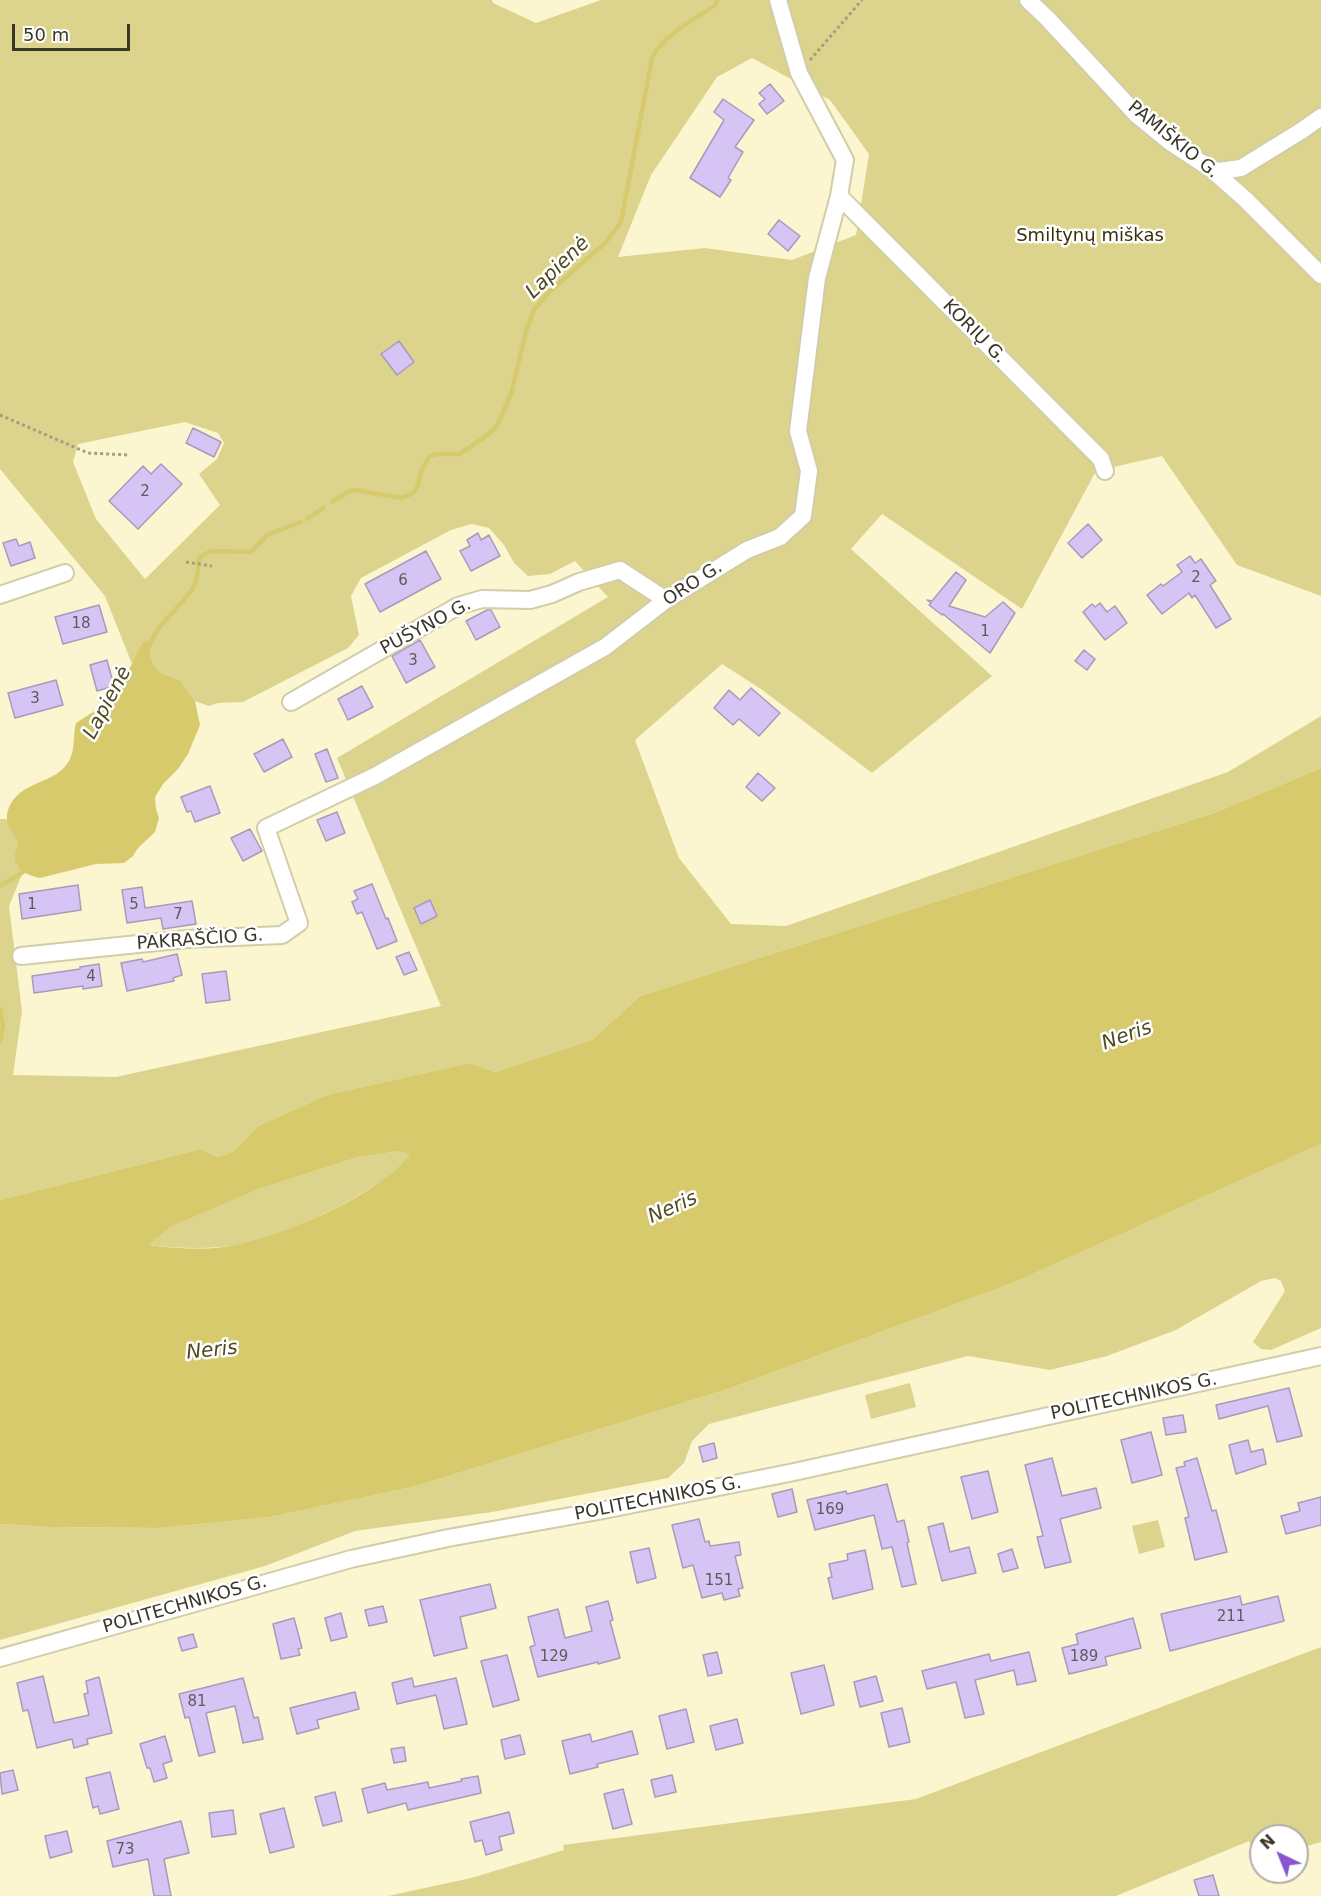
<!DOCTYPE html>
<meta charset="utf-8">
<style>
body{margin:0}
#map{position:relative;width:1321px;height:1896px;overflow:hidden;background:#fbf6d0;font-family:"DejaVu Sans",sans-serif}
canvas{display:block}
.north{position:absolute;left:1249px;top:1824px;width:60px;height:60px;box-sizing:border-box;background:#fff;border:2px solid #b0afa9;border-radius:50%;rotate:317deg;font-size:16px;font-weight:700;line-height:24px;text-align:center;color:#393728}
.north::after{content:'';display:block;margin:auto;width:21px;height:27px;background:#8c55cd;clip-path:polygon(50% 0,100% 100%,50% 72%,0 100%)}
.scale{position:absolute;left:12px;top:24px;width:118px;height:27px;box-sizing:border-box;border:3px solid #393728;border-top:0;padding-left:8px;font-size:18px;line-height:21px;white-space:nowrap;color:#393728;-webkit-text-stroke:4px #fff;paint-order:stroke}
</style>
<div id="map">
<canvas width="1321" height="1896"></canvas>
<div class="north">N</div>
<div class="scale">50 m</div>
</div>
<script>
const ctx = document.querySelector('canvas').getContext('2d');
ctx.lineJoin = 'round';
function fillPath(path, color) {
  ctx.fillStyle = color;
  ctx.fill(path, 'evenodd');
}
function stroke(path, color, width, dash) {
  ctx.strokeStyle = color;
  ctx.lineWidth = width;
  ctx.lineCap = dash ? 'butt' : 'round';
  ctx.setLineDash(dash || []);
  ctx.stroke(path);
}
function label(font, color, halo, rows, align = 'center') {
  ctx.font = font + ' "DejaVu Sans",sans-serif';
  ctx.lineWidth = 5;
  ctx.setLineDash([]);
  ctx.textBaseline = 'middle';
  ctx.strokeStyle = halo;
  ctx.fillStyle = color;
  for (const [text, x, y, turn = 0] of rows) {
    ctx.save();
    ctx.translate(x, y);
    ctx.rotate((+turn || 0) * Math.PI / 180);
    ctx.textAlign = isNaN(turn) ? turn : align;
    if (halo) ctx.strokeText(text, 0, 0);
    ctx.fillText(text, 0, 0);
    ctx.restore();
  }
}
fillPath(new Path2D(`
 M0,0h492l1,3 43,20 65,-23h720v596l-84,-31 -75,-109 -66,15 -74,138 -140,-95 -31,35 141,127 -120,97 -111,-84 -39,-25 -87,76 44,118 52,66 55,2 442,-154 93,-56v52l-104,44 -577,184 -48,44 -97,32 -26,-9 -142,32 -69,31 -25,26 -15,5 -17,-8 -201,51v-381h6c3,8 7,12 10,19 4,8 2,19 1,27l6,7 -14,34 13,105 -9,64 103,2 325,-71 -104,-248 271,-161 -33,-36 -25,13 -22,2 -14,-13 -10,-18 -15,-17 -17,-4 -21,6 -90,48 -10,18 8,39 -11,13 -105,54 -25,1 -9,3 -14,-5 -15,-21 -19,-7 -8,-9 -3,-10 1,-12 -12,6 -7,16 -27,-68 -105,-127zM752,58l78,42 39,54 -13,81 -64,25 -87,-12 -87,9 33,-82 66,-98zM185,422l33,11 6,10 -7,16 -18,15 21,31 -75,74 -49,-60 -23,-57 5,-18z
 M1321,1144v184l-50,22 -10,-1 -8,-7 32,-51 -4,-10 -6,-3 -14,3 -85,49 -69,26 -57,14 -82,-14 -259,68 -17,17 -8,22 -16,15 -176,34 -137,19 -90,35 -265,74v-116l49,3 111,1 110,-11 143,-30 315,-98 287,-107z
 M399,1151l12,3c-4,5 -7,11 -11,14 -40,32 -128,75 -178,79 -24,2 -50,1 -73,-2l20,-18 90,-38 96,-31z
 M910,1383l6,24 -45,12 -6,-24z
 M1158,1520l7,27 -26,7 -7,-28z
 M1321,1647v195l-24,7v-13h-36v25l-5,2 -7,-22 -133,55h-728l83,-18 93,-28 -1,-5 353,-46z`), '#dcd38d');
fillPath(new Path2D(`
 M145,641l6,1 -1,12 3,10 8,9 19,7 15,21 5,24 -12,29 -10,15 -15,15 -8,13 1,12 3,9 -4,14 -17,16 -5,8 -9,7 -28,1 -56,14c-12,-2 -26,-9 -25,-23 1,-6 4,-8 2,-14 -1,-5 -5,-7 -7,-12 -6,-9 -3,-22 4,-30 15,-19 45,-17 56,-40 5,-10 3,-25 6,-36l34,-22 22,-37 7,-16z
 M1321,768v376l-306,138 -287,107 -315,98 -143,30 -110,11 -111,-1 -49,-3v-324l201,-51 17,8 15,-5 25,-26 69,-31 142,-32 26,9 97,-32 48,-44 577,-184zM399,1151l11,3c-26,40 -140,88 -187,93 -18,3 -56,1 -74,-2l21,-18 89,-38 96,-31z`), '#d6ca6d');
stroke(new Path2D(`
 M333,501l17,-10 6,-1 46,8 11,-5 5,-7 3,-15 8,-14 6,-3h24l22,-14 16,-14 14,-32 16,-66 7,-18 14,-17 57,-50 16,-21 31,-164c13,-25 41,-37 63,-53l3,-5
 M307,519l16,-11
 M149,647c6,-23 34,-40 45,-61 4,-8 4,-19 5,-28l12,-7 40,1 16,-17 34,-13
 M0,886l23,-14 3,-4
 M0,1009l3,17 -3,15`), '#d6ca6d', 4.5);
const building = new Path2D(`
 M770,84l14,17 -17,13 -8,-10 6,-5 -6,-6z
 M723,99l31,21 -19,27 8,5 -15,26 3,2 -11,17 -30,-19 34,-58 -10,-8z
 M779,220l21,16 -12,15 -20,-17z
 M399,341l15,21 -17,13 -16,-21z
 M193,428l28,14 -7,15 -28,-14z
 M161,464l21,20 -44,45 -29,-28 34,-35 8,8z
 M1088,524l14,16 -20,18 -14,-15z
 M478,533l3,7 8,-5 11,21 -29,15 -11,-20 10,-5 -3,-6z
 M16,539l3,7 11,-4 5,16 -24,8 -8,-23z
 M426,551l15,28 -61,33 -15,-28z
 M1190,556l5,7 6,-4 15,22 -6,4 21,34 -15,9 -21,-33 -3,3 -3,-5 -27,21 -15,-19 14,-11 2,2 19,-14 -5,-7z
 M956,572l10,8 -17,26 36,11 18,-15 12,11 -25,40 -47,-39 -1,1 -13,-10 2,-2 -4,-3 5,1z
 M1100,603l7,9 8,-6 12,17 -22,17 -22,-28 9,-8 3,3z
 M99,605l8,27 -44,12 -8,-27z
 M487,610h4l9,17 -24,13 -10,-19z
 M420,640l15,27 -29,16 -14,-27z
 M1084,650l11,9 -8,11 -12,-9z
 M107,660l7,26 -17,5 -7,-26z
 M56,680l7,25 -48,13 -7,-25z
 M362,686l11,21 -25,13 -10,-21z
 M751,688l29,25 -21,23 -20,-17 -6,6 -19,-17 15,-18 11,10z
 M283,739l9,18 -28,15 -10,-18z
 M327,749l11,29 -12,4 -11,-28z
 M758,773l17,15 -13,13 -16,-14z
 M210,786l10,27 -25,9 -4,-11 -4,1 -6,-15z
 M337,812l8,21 -19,8 -9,-21z
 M250,829l12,22 -19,10 -12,-23z
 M372,884l14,35 2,-1 9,23 -20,8 -15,-37 -5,2 -5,-12 6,-3 -4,-8z
 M78,885l3,25 -59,9 -3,-25z
 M142,887l3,21 47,-7 4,23 -33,5 -2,-11 -34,5 -5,-33z
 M430,900l7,16 -16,8 -7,-16z
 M409,952l8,18 -13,5 -8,-18z
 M177,954l5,21 -9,3 1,3 -47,10 -6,-28 21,-4 1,3z
 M99,964l3,22 -19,3v-3l-49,7 -2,-17 48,-7v-2z
 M226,971l4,29 -24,3 -4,-29z
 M1289,1388l13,48 -25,6 -9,-36 -49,13 -3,-14z
 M1183,1415l3,17 -20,3 -3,-17z
 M1151,1432l11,43 -30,8 -11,-43z
 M1248,1440l3,12 12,-3 3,15 -30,10 -7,-29z
 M714,1443l3,15 -14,4 -4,-15z
 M1052,1458l10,38 34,-8 5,20 -41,11 11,43 -26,6 -8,-31 6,-1 -18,-71z
 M1197,1458l15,53 4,-1 11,42 -32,8 -10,-42 4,-1 -13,-49 9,-2 -1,-4z
 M988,1471l10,41 -26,7 -11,-42z
 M887,1484l10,38 7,-2 5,22 -2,1 9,41 -14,3 -10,-40 -10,2 -8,-34 -59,15 -8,-30 39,-9 1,3z
 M792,1489l5,23 -19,5 -6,-23z
 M1321,1497v28l-35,9 -5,-18 19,-5 -2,-8z
 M699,1519l6,23 4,-1 1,5 29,-4 2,13 -6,1 8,32 -5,1 2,7 -16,4 -2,-7 -20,5 -9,-33 -10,3 -11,-43z
 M943,1523l7,29 19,-5 7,26 -34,8 -14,-54z
 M649,1548l7,30 -19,5 -7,-31z
 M1012,1549l6,19 -15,4 -5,-18z
 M865,1550l8,39 -40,10 -5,-21 4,-1 -3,-13 19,-4 -1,-6z
 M490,1584l6,24 -36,9 7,31 -33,8 -14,-56z
 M1240,1596l2,9 36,-9 6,25 -114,30 -9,-37z
 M608,1601l5,19 -3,1 10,37 -22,6v-2l-60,15 -8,-30 5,-2 -7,-28 30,-8 7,29 27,-7 -6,-24z
 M383,1606l4,16 -18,4 -4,-16z
 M341,1613l6,24 -16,4 -6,-23z
 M294,1618l8,30 -4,1 2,6 -19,4 -8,-35z
 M1133,1618l8,30 -36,9 2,8 -38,9 -7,-26 16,-4 -2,-10z
 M193,1634l4,13 -15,4 -4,-13z
 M717,1652l5,21 -14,3 -5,-21z
 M1029,1652l7,29 -19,4 -3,-15 -39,10 9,34 -19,4 -9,-36 -29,7 -5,-18 67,-17 2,7z
 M507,1655l12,45 -26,7 -12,-46z
 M824,1665l10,40 -33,9 -10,-41z
 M43,1676l11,47 35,-8 -5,-21 4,-1 -2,-12 13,-4 13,56 -25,6 1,5 -14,4 -2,-9 -35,9 -9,-38 -5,1 -6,-28z
 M876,1676l7,25 -23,6 -6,-25z
 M243,1678l11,40 4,-1 5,22 -20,4 -8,-37 -29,7 9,39 -16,4 -10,-39 -4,1 -6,-24z
 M412,1678l2,9 42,-9 11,46 -23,5 -8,-34 -39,9 -5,-21z
 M355,1692l4,17 -42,11 2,8 -22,6 -7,-26z
 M902,1708l8,34 -21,5 -8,-34z
 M686,1709l8,33 -27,7 -8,-33z
 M737,1719l6,24 -27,7 -6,-24z
 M632,1731l6,23 -41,10 1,3 -28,7 -8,-33 28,-7 2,8z
 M520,1735l5,19 -20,5 -4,-19z
 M165,1736l7,25 -9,3 4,14 -13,4 -4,-14h-3l-7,-24z
 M404,1747l2,14 -12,2 -3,-14z
 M13,1770l5,20 -16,4 -2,-21z
 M110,1772l9,37 -19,5 -2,-8 -5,2 -7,-30z
 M672,1775l4,17 -21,5 -4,-17z
 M478,1776l3,17 -73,17 -2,-7 -38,10 -6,-24 23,-6 2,7 41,-8 1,6 33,-7 -1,-2z
 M623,1789l9,35 -19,5 -9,-35z
 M335,1792l7,29 -19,5 -8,-29z
 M284,1808l10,39 -24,6 -10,-39z
 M233,1810l3,24 -24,3 -3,-24z
 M509,1812l5,21 -15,4 3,13 -16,5 -4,-15 -7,2 -5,-20z
 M181,1821l8,32 -25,6 7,37h-17l-6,-37 -35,8 -6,-26z
 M67,1831l5,21 -22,6 -5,-22z
 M1213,1875l6,21h-20l-5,-16z`);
fillPath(building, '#d6c4f4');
stroke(building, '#a79bbc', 1.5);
const street = new Path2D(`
 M1028,0l19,18 90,97 33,27 41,27 34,30 76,76
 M1211,169l8,2 22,-3 60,-37 20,-14
 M839,196l262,263 4,12
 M0,595l65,-22
 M291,702l167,-96 24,-7 48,1 22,-6 27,-12 41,-12 46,30
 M21,956l166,-17 95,-4 17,-12 -33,-95 109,-52 230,-129 61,-47 81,-50 33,-13 23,-21 6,-45 -11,-40 19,-153 22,-82 6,-36 -46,-87 -21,-73
 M0,1658l351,-99 97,-21 156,-28 190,-38 527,-116`);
stroke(street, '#d2cda8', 20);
stroke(new Path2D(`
 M810,60l52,-60
 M0,415l88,38 41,2
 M186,562l26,4`), '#a29f83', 3, [3, 3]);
stroke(street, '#fff', 16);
label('15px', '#605a5b', null, [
 ["2",145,492],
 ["2",1196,578],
 ["6",403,581],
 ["18",81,624],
 ["1",985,632],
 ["3",413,661],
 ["3",35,699],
 ["1",32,905],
 ["5",134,905],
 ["7",178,915],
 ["4",91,977],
 ["169",830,1510],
 ["151",719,1581],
 ["211",1231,1617],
 ["129",554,1657],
 ["189",1084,1657],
 ["81",197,1702],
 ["73",125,1850]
]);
label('18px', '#393728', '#fff', [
 ["PAMIŠKIO G.",1173,140,39],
 ["KORIŲ G.",974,332,45],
 ["ORO G.",693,584,-33],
 ["PUŠYNO G.",426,627,-28],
 ["PAKRAŠČIO G.",200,940,-4],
 ["POLITECHNIKOS G.",1134,1397,-12],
 ["POLITECHNIKOS G.",658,1499,-11],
 ["POLITECHNIKOS G.",185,1605,-16]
]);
label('18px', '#363107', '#fff', [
 ["Smiltynų miškas",1090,236]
]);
label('italic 20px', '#4f4a22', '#fff', [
 ["Lapienė",558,268,-44],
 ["Lapienė",108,703,-62],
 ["Neris",1127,1036,-20],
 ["Neris",673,1208,-24],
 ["Neris",212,1351,-6]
]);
</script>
